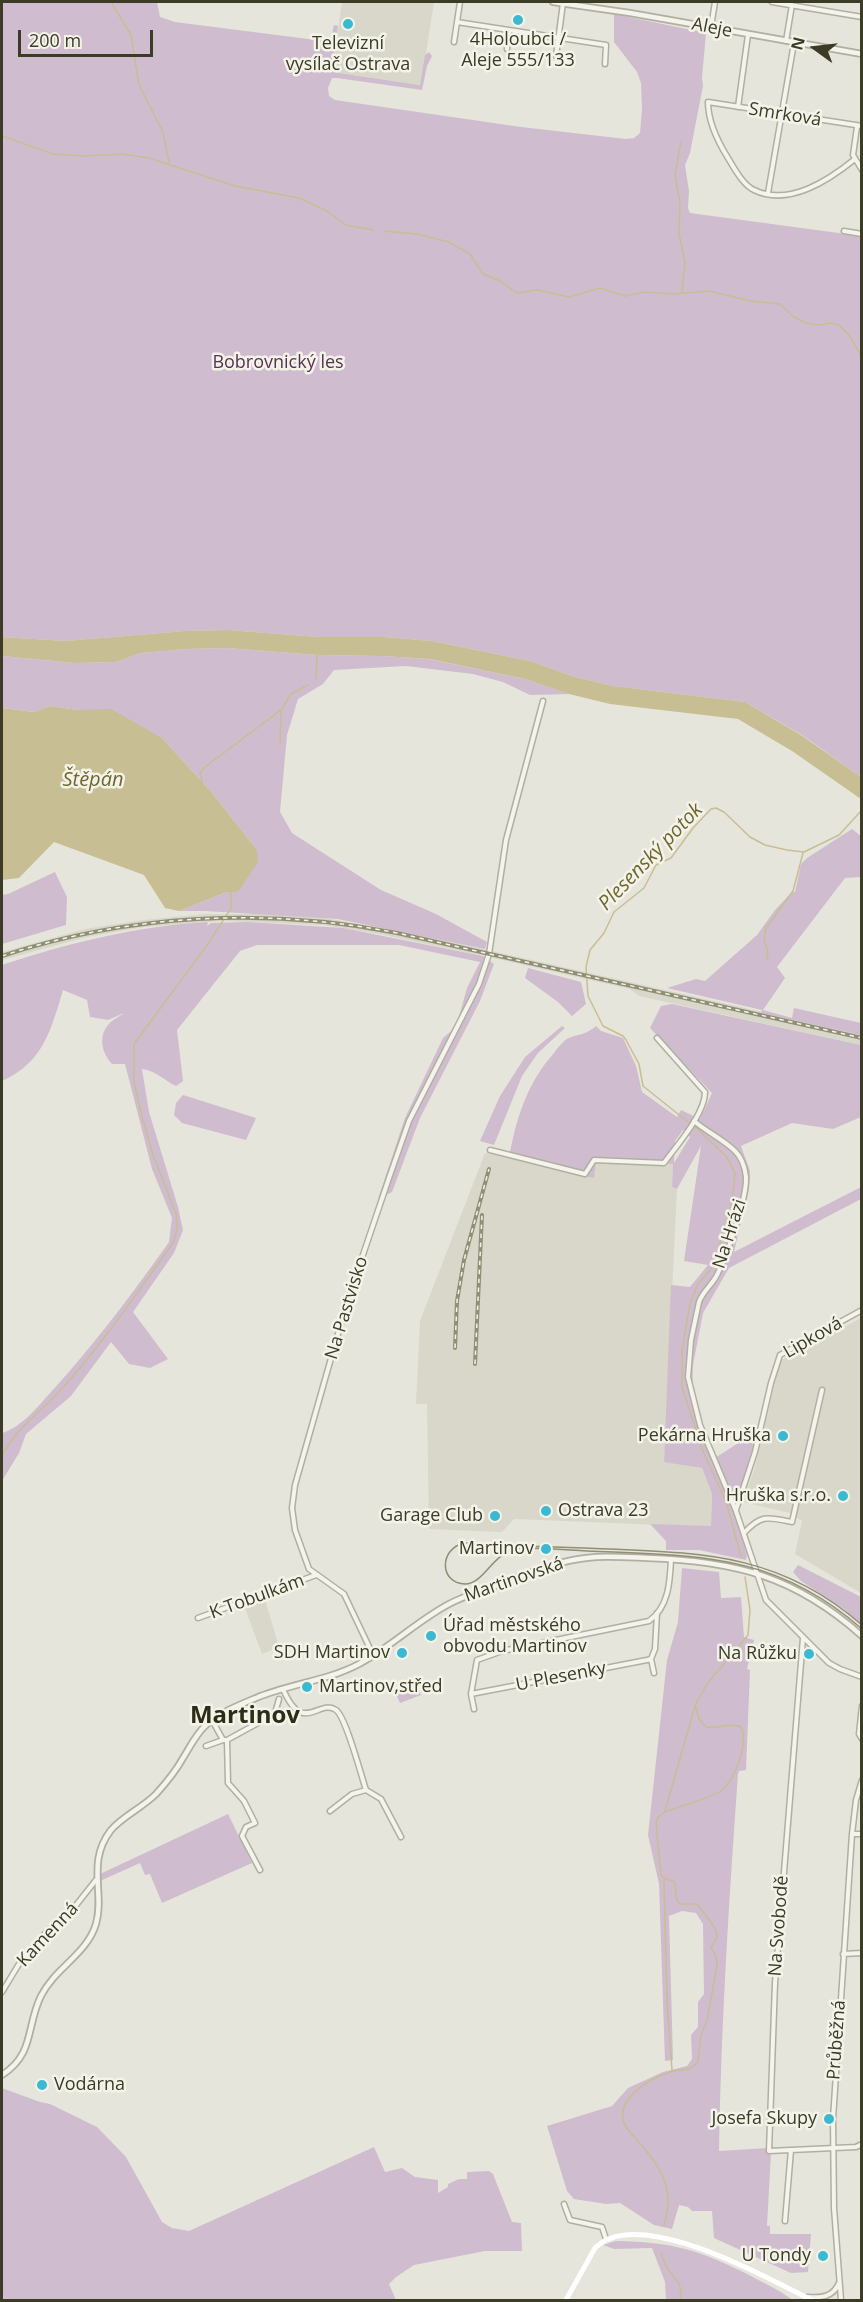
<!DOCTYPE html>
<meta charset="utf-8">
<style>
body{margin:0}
#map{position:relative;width:863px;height:2302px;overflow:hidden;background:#e6e5db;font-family:"Open Sans",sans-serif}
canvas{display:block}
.frame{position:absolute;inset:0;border:3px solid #3c3b25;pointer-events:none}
.north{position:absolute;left:785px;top:18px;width:60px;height:60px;-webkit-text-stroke:4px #f4f3ea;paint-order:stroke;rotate:285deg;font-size:16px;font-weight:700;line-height:24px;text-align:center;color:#3c3b25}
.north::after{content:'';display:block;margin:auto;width:21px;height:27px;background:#3c3b25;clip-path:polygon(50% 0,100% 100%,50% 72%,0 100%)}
.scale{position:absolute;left:18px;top:30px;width:135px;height:27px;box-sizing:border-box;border:3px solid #3c3b25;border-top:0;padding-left:8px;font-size:18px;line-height:21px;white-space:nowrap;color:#3c3b25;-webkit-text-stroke:4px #f4f3ea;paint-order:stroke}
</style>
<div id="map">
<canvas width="863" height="2302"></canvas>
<div class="frame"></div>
<div class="north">N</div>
<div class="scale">200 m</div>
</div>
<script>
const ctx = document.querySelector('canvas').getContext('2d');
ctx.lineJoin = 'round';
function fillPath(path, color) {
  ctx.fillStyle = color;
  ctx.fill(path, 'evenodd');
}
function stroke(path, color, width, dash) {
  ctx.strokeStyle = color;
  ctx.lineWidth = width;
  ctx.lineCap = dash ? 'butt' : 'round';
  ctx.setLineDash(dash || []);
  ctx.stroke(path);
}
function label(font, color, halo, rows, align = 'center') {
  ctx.font = font + ' "Open Sans",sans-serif';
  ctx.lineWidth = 5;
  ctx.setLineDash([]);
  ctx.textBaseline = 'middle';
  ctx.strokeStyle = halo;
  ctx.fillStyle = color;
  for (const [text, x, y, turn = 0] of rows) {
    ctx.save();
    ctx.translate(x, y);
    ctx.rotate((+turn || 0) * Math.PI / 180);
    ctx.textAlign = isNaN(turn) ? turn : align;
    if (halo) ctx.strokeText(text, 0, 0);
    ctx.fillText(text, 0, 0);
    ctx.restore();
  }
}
fillPath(new Path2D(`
 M342,2h92l-13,83 -89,-13z
 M206,914h69l49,4 74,12 463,104v11l-222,-49 -9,-7 -141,-32 -110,-23 -56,-9 -100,-4 -79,6 -57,10 -85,23v-8l83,-23 58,-9z
 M485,1153l109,24 1,-16 78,3 -1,23 5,2 -13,272 38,7 10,26 -1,33 -197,-8 -12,13 -73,-3 -2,-125h-11l4,-83z
 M861,1318v275l-66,-39 7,-33 -12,-8 -47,-11 12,-35 25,-106z
 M264,1596l15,51 -17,7 -19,-51z`), '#d8d7c9');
fillPath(new Path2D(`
 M2,2h155l3,15 15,5 141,18 15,-2 3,-13 4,1 -6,46 88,13 5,-30 4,-3 3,4 -5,10 -5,24 -85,-12h-5l-4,10 1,8 6,4 186,27 105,12 8,-1 6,-5 2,-24 -1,-26 -4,-11 -23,-30v-28l92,19 -4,45 1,8 -13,67 -5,12 4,26 -1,17 2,5 171,23v541l-59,-42 -57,-33 -132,-16 -38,-9 -45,-16 -98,-20 -48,-4h-66l-90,-7 -43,1 -120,10 -63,-4z
 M227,648l91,7 65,1 46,3 96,20 45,15 -40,1 -27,-13 -30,-8 -67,-8 -72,4 -11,14 -25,15 -11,36 -7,77 12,21 89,57 55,24 51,28 -2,7 -147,-30 -133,-8h-26l48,-19h11l19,-42 -45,-57 -50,-55 -84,-28 -28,-4 -16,6 -32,-4v-52l73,7 41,-1 25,-9 45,-4z
 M852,829l9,7v41l-16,1 -68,89 8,11 -22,32 29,8 2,-10 67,15v12l-100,-22 1,-3 -95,-22 29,-9 9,2 52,-46 18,-25 17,-18h3l6,-28 6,-6z
 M55,872l12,25 -1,28 -64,19v-49l6,-1z
 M208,922l-1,4 4,-3 36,-1 96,6 140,28 11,8 -14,37 -60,117 -28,74 -14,7 27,-81 38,-80 13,-11 11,-39 13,-26 -81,-17h-142l-17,6 -63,79 6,51 -7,5c-13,-6 -19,-15 -34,-17l7,43 29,95 5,23 -9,23 -41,59 35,47 -18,9 -21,-4 -18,-22 -40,54 -45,38 -7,19 -17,28v-48c20,-6 35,-26 49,-41 43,-47 81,-98 118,-150l3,-24 -20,-49 -27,-105h-13c-10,-11 -14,-27 -4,-39 4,-5 11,-8 16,-12l-16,7 -18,-3 -3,-17 -24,-10c-12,40 -20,73 -61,91v-116c66,-22 136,-39 206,-43z
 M528,968l53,14 5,22 -14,12 -14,-14 -33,-24z
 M672,1004l189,41v72l-28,12 -41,-6 -51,23 9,25 -1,17 -15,64 127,-65v12l-132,69 -26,45 -10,52 -1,34 23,59 42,-27 -12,57 -11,22 13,45 -1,5 -47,-10h-33v-9l-16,-17 61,2 1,-32 -10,-26 -38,-6 7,-177 19,2 18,-22 -24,-4 17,-115 -24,43 -5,-2 1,-23 -77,-3 -2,17 -85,-20c7,-39 18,-75 45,-105 3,-4 8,-11 13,-14 11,-6 16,-2 29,-13l5,5 22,7 13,28 6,26 35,25 4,-7 19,9 12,-26 -62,-65 11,-22zM683,1130l7,7 -16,26 1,-22z
 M562,1026l3,2 -27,25 -16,23 -28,69 -14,-4 20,-45 25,-39z
 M183,1095l73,23 -10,22 -64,-17 -8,-8 2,-12z
 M798,1565l63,32v28l-17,-16 -43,-28 -8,-9z
 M682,1568l37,4 2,26 20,-1 3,40 10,3 -7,29 3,1 -4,100 -7,1 -1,3c-9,125 -17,251 -19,377l48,-3 1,5h3l-4,73h3v8h41l-3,38 -17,1 -77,-35 -2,-27h-20l-4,-4 -9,-2 -7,24 -18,-4 -34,-22 -14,1 -32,-5 -7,-8 -20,-65 65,-20 16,-18 35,-16 24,-6 5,-7 -1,-24 7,-8v-25l6,-8 -1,-70 -7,-11 -14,-2 -13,5 4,144 -8,1 -6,-177 -11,-49 19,-175 11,-38z
 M417,1684l4,11 -21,8 -5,-11z
 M228,1814l24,49 -90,40 -12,-29 -5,1 -5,-12 -40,18v-7z
 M2,2088l38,14 10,2 47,23 29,30 36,65 10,6 17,3 185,-84 11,25 17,-4 13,9 23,3v13l10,-6v-3l11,-5h8v-7l22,-1 4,3 19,48 9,1 1,28h-37l-71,14 -18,12 -7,7 7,16h-394z
 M616,2241c56,1 84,9 133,34 15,8 30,15 44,25h-127l-1,-18 -13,-34 -38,1 -11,-4z`), '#d0bccf');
fillPath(new Path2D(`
 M228,630l90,7h66l48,4 98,20 45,16 38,9 132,16 56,33 60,42v22l-69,-48 -54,-32 -128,-15 -41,-10 -44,-15 -95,-20 -47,-3 -65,-1 -91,-7 -41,1 -45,4 -25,9 -41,1 -73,-7v-19l63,4 120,-10z
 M50,706l28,4 33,-1 51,29 50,55 45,57 1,12 -20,30h-11l-48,19 -14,-3 -21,-33 -90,-33 -35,36 -17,2v-172l32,4z`), '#c8be94');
stroke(new Path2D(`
 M111,2l20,33 8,50 24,47 6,30
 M2,136l51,18 32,2 37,-2 27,4 86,28 64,12 28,13 19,14 27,5
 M681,141l-6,34 5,28 -1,31 6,29 -3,28
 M384,231l33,3 32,8 21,12 13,20 17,7 17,12 20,-3 32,7 31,-9 25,8 20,-4 28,2 36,-3 42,10 29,3 14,13 12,6 12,2 13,-2 8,2 10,10 13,22
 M316,679l1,-24
 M280,743l1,-32
 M203,785l-3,-12 5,-6 76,-57 10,-16 17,-9
 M767,960l1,-8 -4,-13 2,-11 27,-37 10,-38
 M688,1122l-45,-36 -4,-22 -13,-24 -3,-4 -20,-10 -15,-30 -2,-29 4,-17 14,-17 10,-21 30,-24 12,-23 15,-7 22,-30 18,-19 5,-1 8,4 26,25 15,8 22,5 17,2 35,-17 23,-25
 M695,1127l31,29 9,17 -3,28 -16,57 -5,11 -13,15 -8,19 -8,48v36l20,62 24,53 15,54
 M2,1455c15,-27 34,-39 55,-61 43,-46 79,-100 116,-151l4,-13v-14l-24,-61 -12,-42 -7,-32v-37l74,-100 23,-36v-17
 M665,1811l30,-105
 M664,1880l3,120 5,70
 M664,2226c2,-9 5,-19 4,-27 -1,-28 -21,-47 -38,-67 -24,-27 16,-52 40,-60 11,-4 21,1 28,-11l3,-26 6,-14 10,-56 -1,-9 -5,-9 6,-10 -2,-9 -18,-24h-17l-4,-6 -1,-16 -11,-4 -3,-3 -5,-52 2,-6 7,-5c10,-4 50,-16 56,-21 14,-12 28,-48 20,-64 -9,-5 -24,2 -35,0l-7,-8 -4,-14 12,-21 41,-49 2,-25 -5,-33
 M661,2254c2,4 4,10 6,14 9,13 16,14 13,32`), '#c8be94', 1.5);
const minor = new Path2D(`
 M772,2l90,15
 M457,22l149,23 -1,19
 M711,27l4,-25
 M786,41l6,-36
 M454,42l6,-40
 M507,49l2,-19
 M556,56l7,-53
 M738,107l10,-72
 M857,127l-4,28 9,15
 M855,159c-26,21 -66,48 -101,31 -11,-5 -20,-22 -26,-32 -10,-16 -20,-36 -20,-56l154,24
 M768,193l26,-150
 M844,231l18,3
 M694,1121c13,11 30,19 41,30 7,7 10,17 11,26 1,22 -19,78 -29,98 -5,10 -14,16 -18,27l-8,38 -3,37 12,48 36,86 30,89 63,63 11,6 22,8
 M490,1150l95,24 9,-14 70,3c13,-18 41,-49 41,-71l-48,-54
 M736,1510l19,-58 16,-69 9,-28 82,-45
 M744,1533c17,-19 24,-16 48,-11l30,-132
 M198,1618l118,-43
 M803,1638l-28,345 -6,168 87,-4 6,-3
 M373,1655l-29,-61 -35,-25 -14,-39 -3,-22 3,-23 52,-183 42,-124 20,-57 70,-137 10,-30 17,-114 37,-139
 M651,1659l3,14
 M283,1689c20,47 36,9 53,21 10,7 25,65 30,80l15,9 20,38
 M471,1694l176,-34 4,-1 4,-10 2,-36
 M862,1706l-3,28 3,5
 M474,1709l-3,-15 6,-34 25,-9 147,-30c20,-14 21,-40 22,-62
 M212,1720l11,20
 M227,1740l1,43 16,18 11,22
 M206,1746l17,-6h4l42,-23 6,-4 4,-14
 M330,1811l22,-17 14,-4
 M255,1823l-9,4 -4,9 18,34
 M852,1834h10
 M843,1954l19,-1
 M2,1992l17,-28 28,-33 22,-17 27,-34
 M564,2204l6,16 32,7 4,12
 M785,2221l6,-71
 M808,2297c14,1 25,0 31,-14
 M841,2300l-7,-92 -1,-89 19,-285 4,-34 6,-20`);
const tertiary = new Path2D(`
 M553,2l77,11 232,41
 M2,2075c33,-21 24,-49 39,-79 14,-28 46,-42 55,-72 9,-31 -10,-62 15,-94 12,-14 31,-22 45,-36 10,-11 20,-23 27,-36 7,-11 13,-24 23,-33 13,-12 33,-20 50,-27 33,-14 71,-17 103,-34 32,-17 58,-43 90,-60 15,-8 32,-13 48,-19 25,-9 50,-20 76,-25 25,-5 49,-3 74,-2 88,3 148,18 215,78`);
stroke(minor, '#b0afa1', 7);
stroke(tertiary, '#b0afa1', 8);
stroke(minor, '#f4f4ed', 4);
stroke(tertiary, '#f4f4ed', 4.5);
stroke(new Path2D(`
 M566,2300l29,-52c43,-44 173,31 217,52`), '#fff', 5);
stroke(new Path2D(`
 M862,1625c-79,-69 -153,-72 -252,-76 -49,-2 -98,-3 -146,-6 -25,6 -25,40 1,41 19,0 27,-31 53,-36 32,0 64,3 96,4 100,4 169,8 248,77`), '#908e74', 1.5);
const rail = new Path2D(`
 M2,956c127,-42 264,-49 395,-23l465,105
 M455,1348l2,-47 7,-41 25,-91
 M475,1364l7,-149`);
stroke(rail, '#908e74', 4);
stroke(rail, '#f4f3ea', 1.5, [4.5]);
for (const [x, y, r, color] of [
 [518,20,6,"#3ab9d1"],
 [348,24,6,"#3ab9d1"],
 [783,1436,6,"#3ab9d1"],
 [843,1496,6,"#3ab9d1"],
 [546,1511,6,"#3ab9d1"],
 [495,1516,6,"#3ab9d1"],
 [546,1549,6,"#3ab9d1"],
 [431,1636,6,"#3ab9d1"],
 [402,1653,6,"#3ab9d1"],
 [809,1654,6,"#3ab9d1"],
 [307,1687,6,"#3ab9d1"],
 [42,2085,6,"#3ab9d1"],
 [829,2119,6,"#3ab9d1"],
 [823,2256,6,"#3ab9d1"]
]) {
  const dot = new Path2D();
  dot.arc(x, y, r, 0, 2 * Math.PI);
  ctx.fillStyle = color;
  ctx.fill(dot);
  stroke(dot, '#f4f3ea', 2);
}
label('18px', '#3c3b25', '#f4f3ea', [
 ["Aleje",712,28,11],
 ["Smrková",785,115,9],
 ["Na Hrázi",730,1234,-72],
 ["Na Pastvisko",347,1308,-73],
 ["Lipková",813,1338,-30],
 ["Martinovská",514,1580,-19],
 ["K Tobulkám",257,1597,-20],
 ["U Plesenky",561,1677,-11],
 ["Na Svobodě",779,1926,-86],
 ["Kamenná",48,1935,-47],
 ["Průběžná",837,2040,-86]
]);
label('18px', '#3c3b25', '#f4f3ea', [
 ["4Holoubci /",518,40,"center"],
 ["Aleje 555/133",518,61,"center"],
 ["Televizní",348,44,"center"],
 ["vysílač Ostrava",348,65,"center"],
 ["Pekárna Hruška",771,1436],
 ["Hruška s.r.o.",831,1496],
 ["Ostrava 23",558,1511,"left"],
 ["Garage Club",483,1516],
 ["Martinov",534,1549],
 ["Úřad městského",443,1626,"left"],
 ["obvodu Martinov",443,1647,"left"],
 ["SDH Martinov",390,1653],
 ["Na Růžku",797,1654],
 ["Martinov,střed",319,1687,"left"],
 ["Vodárna",54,2085,"left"],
 ["Josefa Skupy",817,2119],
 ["U Tondy",811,2256]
], 'right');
label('18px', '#583253', '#f4f3ea', [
 ["Bobrovnický les",278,363]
]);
label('italic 20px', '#70672e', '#f4f3ea', [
 ["Štěpán",93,780],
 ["Plesenský potok",651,857,-46]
]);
label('bold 24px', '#2c2c17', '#f4f3ea', [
 ["Martinov",245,1716]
]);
</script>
